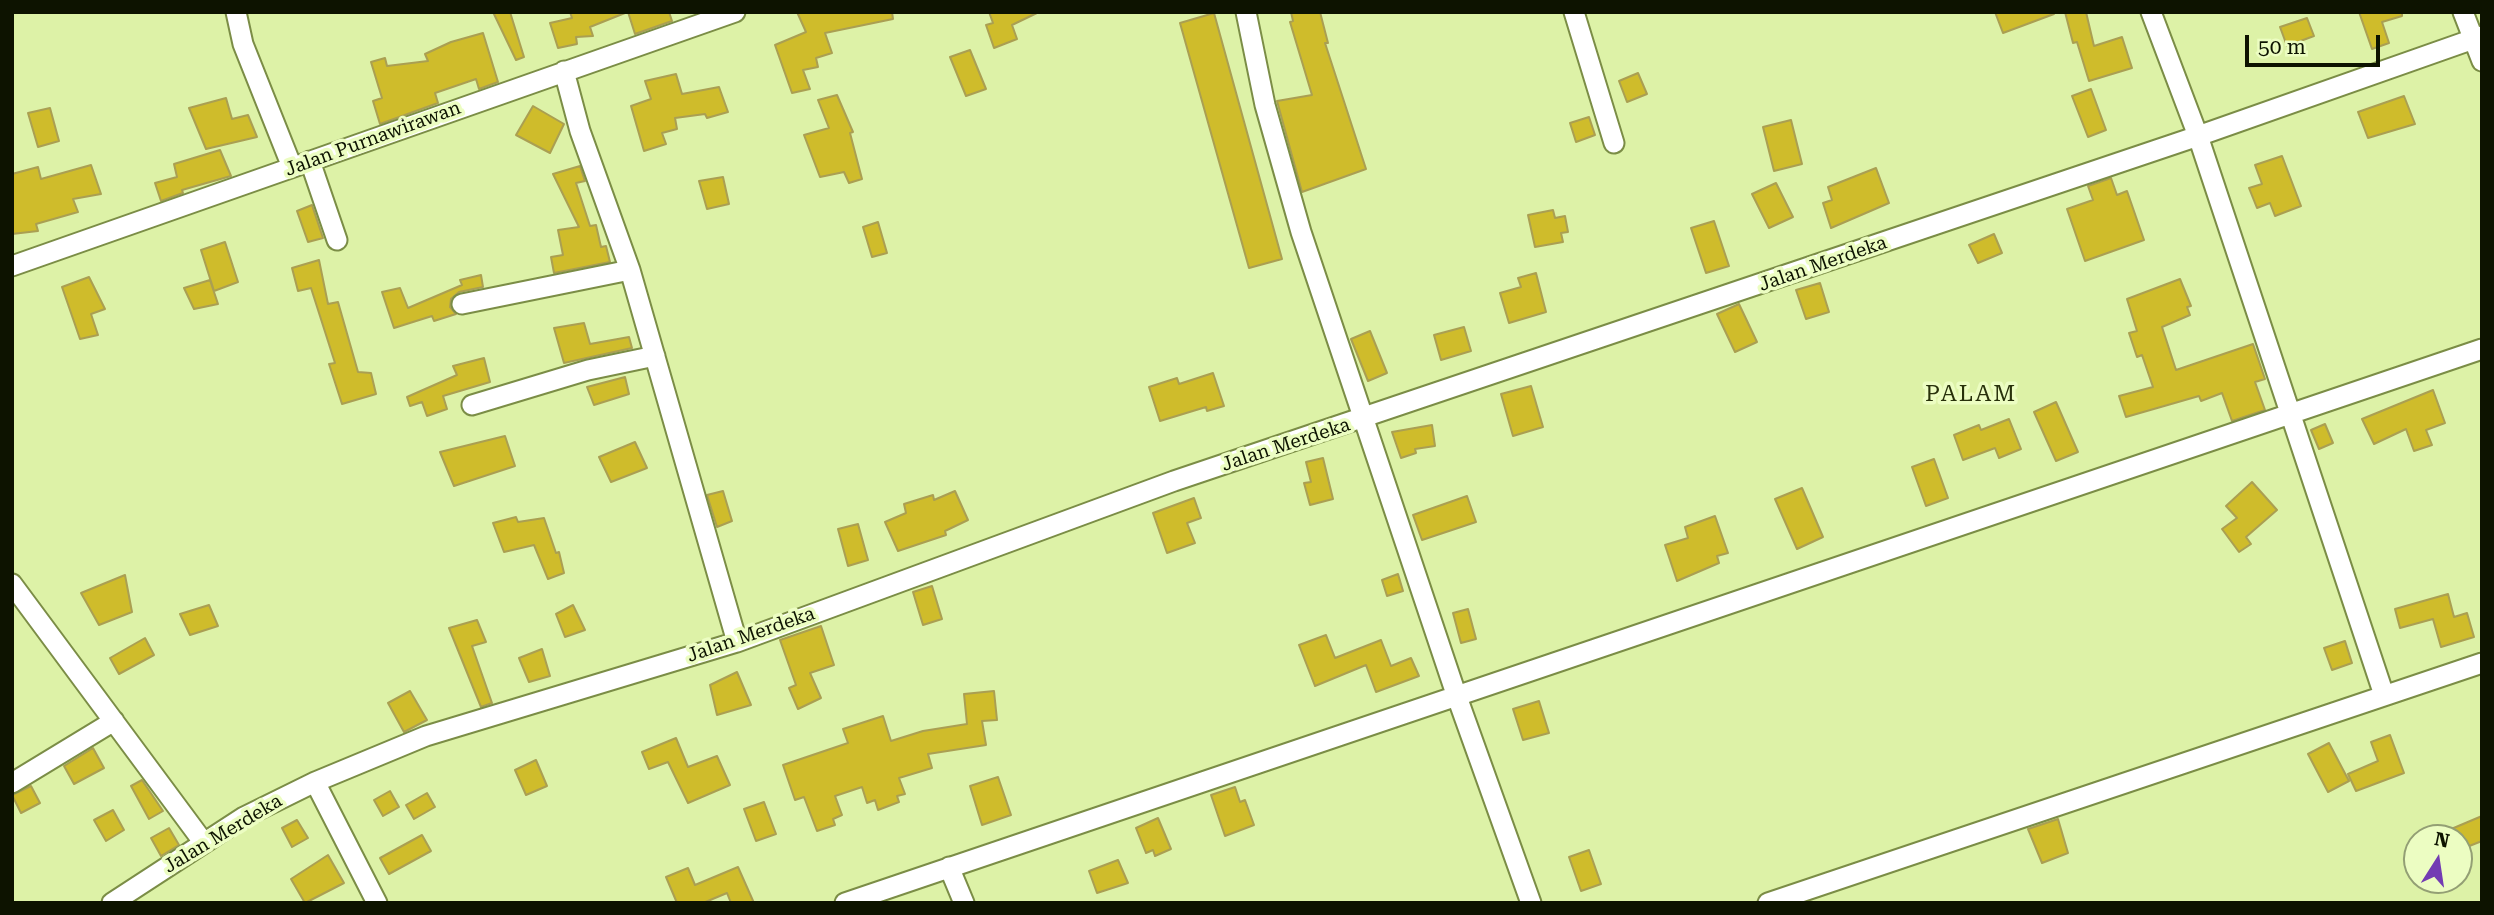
<!DOCTYPE html>
<style>
body{margin:0}
#map{position:relative;width:2494px;height:915px;overflow:hidden;background:#ddf2a7;font-family:"Roboto Serif",serif}
canvas{display:block}
.frame{position:absolute;inset:0;border:14px solid #0d1300;pointer-events:none}
.north{position:absolute;left:2403px;top:824px;width:70px;height:70px;box-sizing:border-box;background:#ecfdc2;border:2px solid #939f74;border-radius:50%;rotate:12deg;font-size:19px;font-weight:700;line-height:28px;text-align:center;color:#0d1300}
.north::after{content:'';display:block;margin:auto;width:24px;height:32px;background:#733cb3;clip-path:polygon(50% 0,100% 100%,50% 72%,0 100%)}
.scale{position:absolute;left:2245px;top:35px;width:135px;height:32px;box-sizing:border-box;border:4px solid #0d1300;border-top:0;padding-left:9px;font-size:21px;line-height:24px;white-space:nowrap;color:#0d1300;-webkit-text-stroke:5px #ecfdc2;paint-order:stroke}
</style>
<div id="map">
<canvas width="2494" height="915"></canvas>
<div class="frame"></div>
<div class="north">N</div>
<div class="scale">50 m</div>
</div>
<script>
const ctx = document.querySelector('canvas').getContext('2d');
ctx.lineJoin = 'round';
function fillPath(path, color) {
  ctx.fillStyle = color;
  ctx.fill(path, 'evenodd');
}
function stroke(path, color, width, dash) {
  ctx.strokeStyle = color;
  ctx.lineWidth = width;
  ctx.lineCap = dash ? 'butt' : 'round';
  ctx.setLineDash(dash || []);
  ctx.stroke(path);
}
function label(font, color, halo, rows, align = 'center') {
  ctx.font = font + ' "Roboto Serif",serif';
  ctx.lineWidth = 7;
  ctx.setLineDash([]);
  ctx.textBaseline = 'middle';
  ctx.strokeStyle = halo;
  ctx.fillStyle = color;
  for (const [text, x, y, turn = 0] of rows) {
    ctx.save();
    ctx.translate(x, y);
    ctx.rotate((+turn || 0) * Math.PI / 180);
    ctx.textAlign = isNaN(turn) ? turn : align;
    if (halo) ctx.strokeText(text, 0, 0);
    ctx.fillText(text, 0, 0);
    ctx.restore();
  }
}
const building = new Path2D(`
 M493,12h17l14,45 -8,3z
 M570,12h55v1l-35,14 3,9 -17,1 1,7 -19,4 -8,-25 22,-5z
 M628,12h41l3,9 -37,13z
 M797,12h95l1,7 -68,14 7,20 -16,5 2,9 -15,3 7,19 -18,4 -17,-48 31,-13z
 M989,12h50l-27,13 5,14 -23,9 -8,-23 7,-2z
 M1291,12h29l8,31h-3l41,126 -64,23 -25,-91 35,-6 -22,-73 3,-1z
 M1995,12h59v2l-51,19z
 M2065,12h21l8,34 28,-9 10,31 -43,13 -12,-39 -4,1z
 M2359,12h43v4l-20,6 7,21 -17,6z
 M1214,13l68,246 -33,9 -69,-245z
 M2307,18l7,18 -27,10 -7,-19z
 M483,33l15,49 -19,7 -3,-10 -41,14 3,10 -58,21 -7,-23 9,-3 -11,-36 14,-4 2,8 41,-5 -3,-7 26,-12z
 M970,50l16,39 -20,7 -16,-39z
 M1638,73l9,21 -20,8 -8,-21z
 M676,74l6,20 37,-7 9,25 -21,6 -2,-4 -30,4 2,11 -15,4 4,11 -22,7 -13,-45 20,-7 -6,-18z
 M2091,89l15,41 -18,7 -16,-41z
 M837,95l16,37 -3,1 12,46 -13,4 -5,-11 -24,5 -16,-42 25,-7 -11,-28z
 M2404,96l11,28 -47,14 -10,-26z
 M226,98l6,21 16,-4 9,22 -51,12 -17,-41z
 M533,106l31,18 -14,29 -34,-18z
 M50,108l9,33 -21,6 -10,-34z
 M1589,117l6,18 -19,7 -6,-19z
 M1791,120l11,44 -28,7 -11,-44z
 M220,150l11,26 -49,14 1,3 -22,8 -6,-18 22,-6 -3,-13z
 M2282,156l19,50 -26,10 -5,-13 -13,5 -8,-20 13,-4 -7,-19z
 M91,165l10,29 -28,5 5,13 -42,12 2,7 -26,3v-60l26,-7 3,12z
 M580,166l5,15 -9,2 14,43 6,-1 5,22 5,-1 4,16 -56,11 -3,-16 12,-2 -5,-25 21,-3 -26,-53z
 M1876,168l13,35 -58,25 -8,-25 9,-3 -4,-13z
 M723,177l6,27 -22,5 -8,-28z
 M2111,178l6,17 10,-4 17,49 -59,21 -18,-52 26,-9 -5,-14z
 M1776,183l17,34 -24,11 -17,-34z
 M312,205l11,33 -15,4 -11,-31z
 M1553,210l2,8 10,-2 3,16 -7,1 2,9 -28,5 -7,-32z
 M1714,221l15,45 -23,7 -15,-45z
 M878,222l9,31 -15,4 -9,-30z
 M1994,234l8,19 -24,10 -9,-18z
 M225,242l13,40 -24,9 -13,-41z
 M319,260l9,44 10,-2 20,70 13,1 5,21 -34,10 -13,-40 6,-1 -24,-75 -13,3 -6,-23z
 M1536,273l10,39 -37,11 -9,-30 21,-6 -3,-9z
 M481,275l2,12 -24,5 -8,7 -1,8 6,7 -22,7 -2,-5 -38,12 -12,-36 18,-4 8,20 54,-23 -2,-5z
 M89,277l16,32 -14,5 7,21 -18,4 -18,-52z
 M2180,279l11,27 -4,1 3,8 -28,12 14,43 77,-26 12,35 -10,3 10,28 -33,11 -10,-28 -21,8 -2,-5 -73,21 -7,-21 34,-9 -11,-32 -5,2 -8,-24 8,-2 -10,-32z
 M210,280l8,24 -24,5 -10,-21z
 M1820,283l9,29 -23,7 -10,-29z
 M1739,304l18,38 -22,10 -18,-38z
 M584,323l6,21 39,-7 3,11 -68,15 -10,-35z
 M1464,327l7,24 -30,9 -7,-25z
 M1370,331l17,42 -19,8 -17,-42z
 M484,358l6,24 -47,14 4,13 -20,7 -5,-14 -12,4 -3,-9 50,-22 -4,-9z
 M1213,373l11,33 -17,5 -1,-4 -46,14 -11,-34 28,-9 2,6z
 M625,377l4,17 -35,11 -7,-18z
 M1531,386l12,41 -30,9 -12,-42z
 M2433,390l12,33 -19,7 6,15 -18,6 -8,-22 -32,15 -12,-25z
 M2056,402l22,50 -22,9 -22,-49z
 M2009,419l12,30 -22,9 -4,-10 -32,12 -9,-25 25,-10 2,5z
 M2325,424l8,19 -14,6 -8,-19z
 M1432,425l3,21 -20,3 1,4 -15,5 -9,-26z
 M505,436l10,30 -61,20 -14,-34z
 M635,442l12,26 -36,14 -12,-25z
 M1323,458l10,41 -23,6 -6,-22 7,-1 -5,-20z
 M1934,459l14,39 -22,8 -14,-39z
 M2252,482l25,28 -31,27 5,7 -12,8 -17,-23 15,-11 -11,-12z
 M1802,488l21,49 -26,12 -22,-50z
 M723,491l9,30 -15,6 -10,-32z
 M955,491l13,29 -23,11 1,4 -48,16 -13,-29 21,-9 -2,-9 29,-9 1,5z
 M1467,496l9,26 -54,18 -9,-25z
 M1194,498l7,20 -14,5 8,20 -28,10 -14,-40z
 M1715,516l13,37 -11,3 2,7 -42,18 -12,-36 23,-7 -3,-11z
 M516,517l2,5 26,-4 12,35 3,-1 5,21 -16,6 -14,-34 -30,7 -11,-29z
 M858,524l10,36 -20,6 -10,-37z
 M1398,574l5,17 -16,5 -5,-16z
 M125,575l7,37 -33,13 -18,-32z
 M932,586l10,33 -19,6 -10,-33z
 M2448,594l6,23 13,-4 7,24 -33,10 -8,-28 -33,9 -5,-19z
 M209,605l9,21 -28,9 -10,-21z
 M573,605l12,25 -20,7 -9,-23z
 M1468,609l8,30 -15,4 -8,-30z
 M477,620l9,22 -14,4 20,57 -11,4 -32,-79z
 M821,626l13,39 -24,8 11,25 -23,11 -9,-21 7,-3 -16,-45z
 M1326,635l9,23 46,-18 10,26 20,-8 8,18 -43,16 -10,-27 -51,21 -16,-41z
 M145,638l9,17 -35,19 -9,-16z
 M2345,641l7,22 -20,7 -8,-22z
 M542,649l8,27 -21,6 -10,-24z
 M737,672l14,33 -34,10 -7,-30z
 M410,691l17,29 -23,12 -16,-29z
 M994,691l3,29 -15,1 4,24 -58,9 4,14 -33,10 6,16 -8,2 2,6 -21,8 -3,-10 -8,3 -5,-16 -27,9 7,19 -9,4 2,6 -18,6 -13,-34 -9,3 -12,-35 65,-22 -5,-14 40,-13 8,25 32,-10 44,-7 -3,-30z
 M1539,701l10,32 -26,7 -10,-31z
 M2390,735l14,38 -48,18 -8,-17 30,-13 -7,-19z
 M676,738l12,29 29,-11 13,29 -42,18 -20,-41 -19,7 -7,-17z
 M2329,743l20,38 -21,11 -20,-38z
 M93,748l11,20 -30,16 -10,-18z
 M536,760l11,26 -21,9 -11,-25z
 M998,777l13,38 -29,10 -12,-39z
 M142,780l21,31 -14,8 -18,-33z
 M31,786l9,17 -19,10 -9,-18z
 M1235,787l5,15 5,-2 9,25 -29,11 -14,-41z
 M390,791l9,16 -16,9 -9,-16z
 M427,793l8,14 -21,12 -8,-14z
 M764,802l12,32 -20,7 -12,-32z
 M113,810l11,20 -18,11 -12,-21z
 M2482,816v25l-23,9v-12h-29z
 M1158,818l13,31 -16,7 -2,-6 -7,3 -10,-25z
 M2058,819l10,34 -26,10 -14,-34z
 M297,820l11,18 -16,9 -10,-19z
 M169,828l10,17 -18,11 -10,-18z
 M422,835l9,16 -42,23 -9,-16z
 M1589,850l12,34 -20,7 -12,-34z
 M328,855l16,28 -39,20 -14,-24z
 M1118,860l10,23 -31,10 -8,-22z
 M738,867l16,36h-23l-4,-10 -24,10h-26l-11,-26 22,-9 7,17z`);
fillPath(building, '#cfbc2b');
stroke(building, '#aa9f52', 2);
const minor = new Path2D(`
 M236,12l7,32 49,123
 M1246,12l19,93 36,127 155,462 75,209
 M1574,12l40,131
 M2151,12l47,124 186,559
 M2463,12l19,49
 M564,71l16,60 50,139 107,372
 M310,161l27,79
 M12,266l723,-254
 M462,304l168,-34
 M472,405l116,-35 67,-14
 M12,584l192,259
 M315,782l62,121
 M12,783l102,-62
 M949,867l15,36
 M112,903l132,-86 71,-35 111,-46 311,-94 437,-161 1024,-345 284,-100
 M845,903l1637,-554
 M1768,903l714,-240`);
stroke(minor, '#7b8d46', 23);
stroke(minor, '#fff', 19);
label('19px', '#0d1300', '#ecfdc2', [
 ["Jalan Purnawirawan",373,139,-20],
 ["Jalan Merdeka",1823,264,-19],
 ["Jalan Merdeka",1286,445,-18],
 ["Jalan Merdeka",751,635,-19],
 ["Jalan Merdeka",223,834,-31]
]);
ctx.letterSpacing = '2px';
label('23px', '#28310b', '#ecfdc2', [
 ["PALAM",1971,394]
]);
ctx.letterSpacing = '0px';
</script>
